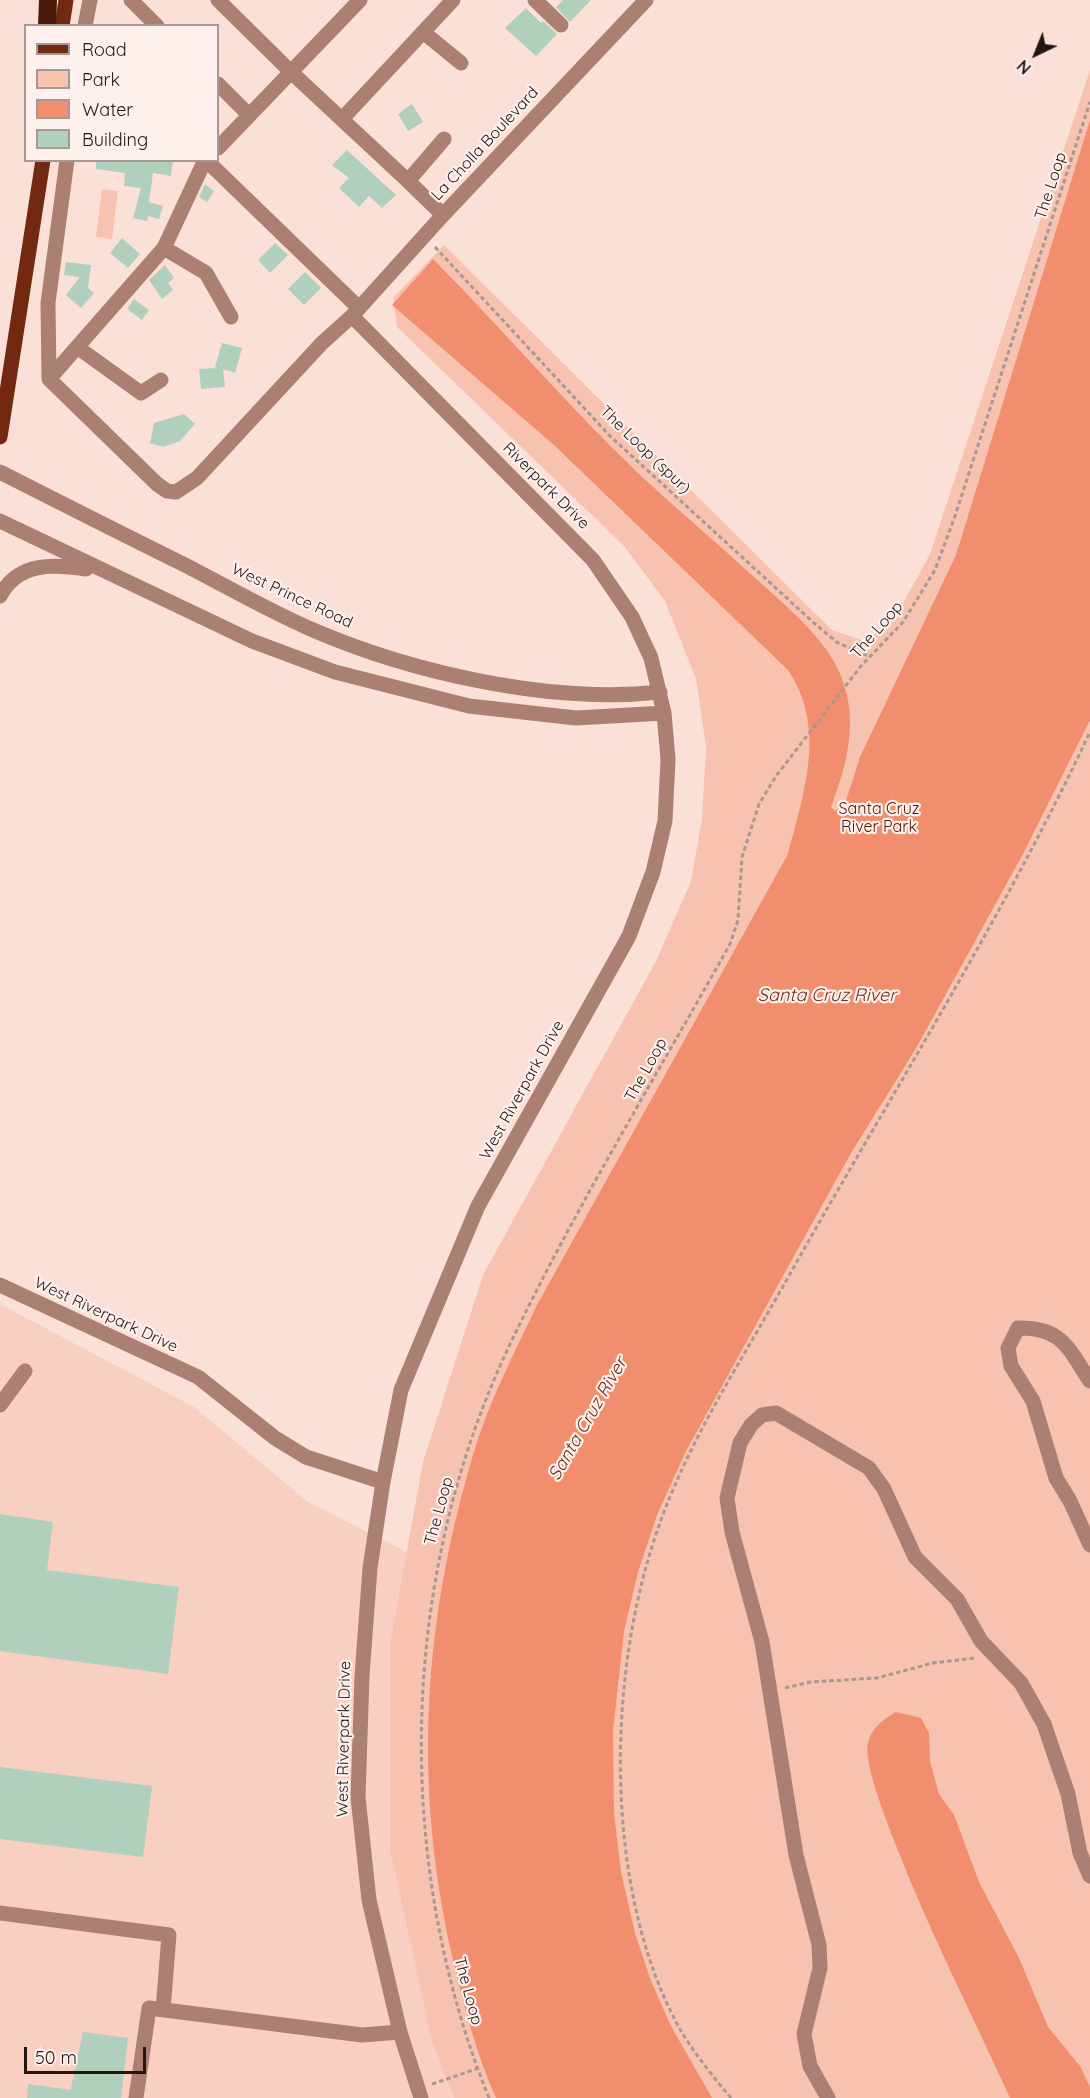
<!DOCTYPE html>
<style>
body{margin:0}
#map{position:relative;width:1090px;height:2098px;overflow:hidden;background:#fbe0d7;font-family:Quicksand,sans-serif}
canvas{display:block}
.legend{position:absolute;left:24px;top:24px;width:195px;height:138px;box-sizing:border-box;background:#fef0ec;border:2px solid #a69995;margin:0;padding:8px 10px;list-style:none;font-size:18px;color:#221713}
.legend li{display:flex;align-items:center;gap:12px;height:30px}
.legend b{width:30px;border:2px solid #a69995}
.north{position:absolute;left:1006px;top:24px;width:60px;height:60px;-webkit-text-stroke:4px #fef0ec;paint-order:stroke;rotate:223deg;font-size:16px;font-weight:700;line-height:24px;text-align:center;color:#221713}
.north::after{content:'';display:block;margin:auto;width:21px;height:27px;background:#221713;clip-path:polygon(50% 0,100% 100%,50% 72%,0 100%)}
.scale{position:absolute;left:24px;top:2047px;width:122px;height:27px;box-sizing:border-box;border:3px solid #221713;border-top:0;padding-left:8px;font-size:18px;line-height:21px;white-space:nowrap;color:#221713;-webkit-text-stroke:4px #fef0ec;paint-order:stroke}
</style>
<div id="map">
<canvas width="1090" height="2098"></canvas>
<ul class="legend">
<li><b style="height:8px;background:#72290f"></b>Road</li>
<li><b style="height:16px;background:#f7c2b0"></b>Park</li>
<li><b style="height:16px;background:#f08e6d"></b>Water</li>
<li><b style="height:16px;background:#b1cfbd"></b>Building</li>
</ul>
<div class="north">N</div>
<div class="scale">50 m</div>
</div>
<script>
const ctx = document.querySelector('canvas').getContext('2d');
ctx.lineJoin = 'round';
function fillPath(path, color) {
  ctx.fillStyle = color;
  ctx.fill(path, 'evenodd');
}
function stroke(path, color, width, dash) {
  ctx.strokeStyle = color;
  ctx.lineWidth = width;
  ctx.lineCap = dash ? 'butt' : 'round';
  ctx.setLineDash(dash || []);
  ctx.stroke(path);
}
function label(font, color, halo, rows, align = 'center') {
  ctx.font = font + ' Quicksand,sans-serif';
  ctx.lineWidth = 4.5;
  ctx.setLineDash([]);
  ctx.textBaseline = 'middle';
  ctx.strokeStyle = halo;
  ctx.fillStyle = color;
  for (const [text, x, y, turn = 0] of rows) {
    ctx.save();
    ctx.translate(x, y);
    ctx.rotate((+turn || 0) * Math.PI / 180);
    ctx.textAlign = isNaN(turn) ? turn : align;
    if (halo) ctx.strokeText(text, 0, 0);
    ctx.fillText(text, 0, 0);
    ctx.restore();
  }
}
fillPath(new Path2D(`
 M0,1304l194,103 114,95 99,50 -17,92 42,397 22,57h-454z`), '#f8cfc1');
fillPath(new Path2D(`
 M1090,70v2028h-636l-22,-57 -42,-192v-205l33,-182 60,-187 173,-314 35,-80 11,-62 4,-72 -10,-68 -31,-78 -41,-55 -227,-219 -4,-29 51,-53 388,385 35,12 35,-37 28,-51z
 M102,189l16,2 -6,48 -16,-2z`), '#f7c2b0');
fillPath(new Path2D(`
 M1090,120v600l-66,132 -67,122 -42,76 -64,103 -165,298 -29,64 -19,57 -14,59 -11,100 1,82 7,59 14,61 16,48 20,45 41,72h-216c-20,-45 -33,-95 -44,-143 -39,-171 -29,-332 21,-500 15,-52 41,-101 64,-150l251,-451c16,-62 39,-126 0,-184l-234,-225 -162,-140 41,-46c70,71 135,147 207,216 38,35 77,68 115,103 29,26 71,60 86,98 18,45 6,88 -10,131l4,4 10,-7 15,-47 96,-202z
 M896,1712l25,6 8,15 1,28 9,33 15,21 25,67 40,76 29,69 32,39 10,21v11h-80c-37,-82 -78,-161 -111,-245 -10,-26 -27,-67 -31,-95 -4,-23 10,-36 28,-46z`), '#f08e6d');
fillPath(new Path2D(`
 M563,0h28l-21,22 -14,-15z
 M526,8l15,15 2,-2 14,13 -21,22 -31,-28z
 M412,104l11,18 -15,9 -10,-17z
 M347,150l49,45 -14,13 -13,-12 -10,11 -20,-19 10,-10 -17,-13z
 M96,160h77l-2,16 -18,-3 -4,29 14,4 -4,13 -11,-3 -1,5 -14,-3 8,-30 -17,-2 1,-13 -29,-4z
 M205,184l9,7 -7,11 -8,-5z
 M122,238l18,16 -12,14 -18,-15z
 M275,243l13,12 -18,18 -12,-13z
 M66,262l25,3 -3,23 6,5 -13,15 -15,-13 14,-18 -16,-2z
 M165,265l9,13 -6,5 5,7 -11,9 -13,-19z
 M305,272l16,16 -17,17 -16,-16z
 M134,299l15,11 -7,10 -15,-11z
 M222,343l20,5 -7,25 -12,-4 2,18 -24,2 -2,-20 18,-1 -2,-1z
 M184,414l11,10 -15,17 -17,6 -13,-4 4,-20z
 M0,1514l53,8 -6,48 132,17 -11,87 -168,-23z
 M0,1767l152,19 -9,71 -143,-18z
 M83,2032l45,6 -7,60h-94l1,-14 43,6 -1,3z`), '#b1cfbd');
stroke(new Path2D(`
 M435,247l175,189 204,187 24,20 33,14
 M785,1688l25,-6 67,-4 56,-15 43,-5
 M432,2084l47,-16
 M489,2098c-97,-240 -90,-524 23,-758 65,-135 145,-265 218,-396l8,-24 4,-63 17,-53 17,-28 85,-110 42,-44 32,-52 20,-54 135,-414
 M731,2098c-17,-20 -36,-44 -50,-67 -79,-140 -75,-360 -21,-508 30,-85 82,-163 126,-242 102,-182 215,-359 304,-549`), '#ac9790', 3, [4.5, 3]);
stroke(new Path2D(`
 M131,0l26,26
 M218,0l73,72 117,109 36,-42
 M535,0l26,25
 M85,26l5,-26
 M423,32l38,31
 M218,84l31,31
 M342,119l111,-119
 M218,148l142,-148
 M67,160l-19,143 1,76 108,105 10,7 9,1 21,-14 125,-135 30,-27 91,-101 203,-215
 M206,160l153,148
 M408,181l35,34
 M164,248l42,25 25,44
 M352,316l241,244 39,57 19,41 13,55 4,46 -3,62 -12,51 -24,64 -151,270 -77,184 -18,92 -13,86 -8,108 -4,121 11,103 31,132 21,66
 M77,347l64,46 20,-13
 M49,379l115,-131 41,-88
 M0,472c61,31 122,62 183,92 43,22 86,47 130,66 100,43 238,74 347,62
 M0,521l252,120 83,31 134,34 107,12 88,-5
 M0,596c18,-34 53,-32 86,-27
 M0,1285l198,92 77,61 31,19 77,25
 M1090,1381c-22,-33 -28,-54 -72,-53l-10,20 3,18 22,35 23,77 14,23 20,44
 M0,1405l25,-34
 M0,1913l169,22 -6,75
 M136,2098l13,-90 213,27 38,-3
 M828,2098l-18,-32 -6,-32 16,-66 -1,-23 -23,-90 -34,-213 -30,-110 -5,-34 13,-55 11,-18 11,-10 14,-2 93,55 15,21 31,68 42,42 24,42 40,42 23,41 24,70 12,59 10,23`), '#ab8072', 15);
stroke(new Path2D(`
 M62,26l4,-26
 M0,437l43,-277`), '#72290f', 15);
stroke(new Path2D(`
 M47,26l1,-26`), '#4a1a0a', 18);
label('16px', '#221713', '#fef0ec', [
 ["La Cholla Boulevard",485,144,-47],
 ["The Loop",1051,186,-72],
 ["The Loop (spur)",645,450,44],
 ["Riverpark Drive",546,486,45],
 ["West Prince Road",292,596,25],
 ["The Loop",877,630,-49],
 ["The Loop",646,1070,-61],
 ["West Riverpark Drive",522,1090,-61],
 ["West Riverpark Drive",106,1315,25],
 ["The Loop",439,1511,-75],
 ["West Riverpark Drive",344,1739,-89],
 ["The Loop",468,1991,75]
]);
label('16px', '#511400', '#fef0ec', [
 ["Santa Cruz",879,809],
 ["River Park",879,827]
]);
label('italic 18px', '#6c2e18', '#fef0ec', [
 ["Santa Cruz River",827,996],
 ["Santa Cruz River",588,1419,-60]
]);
</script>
